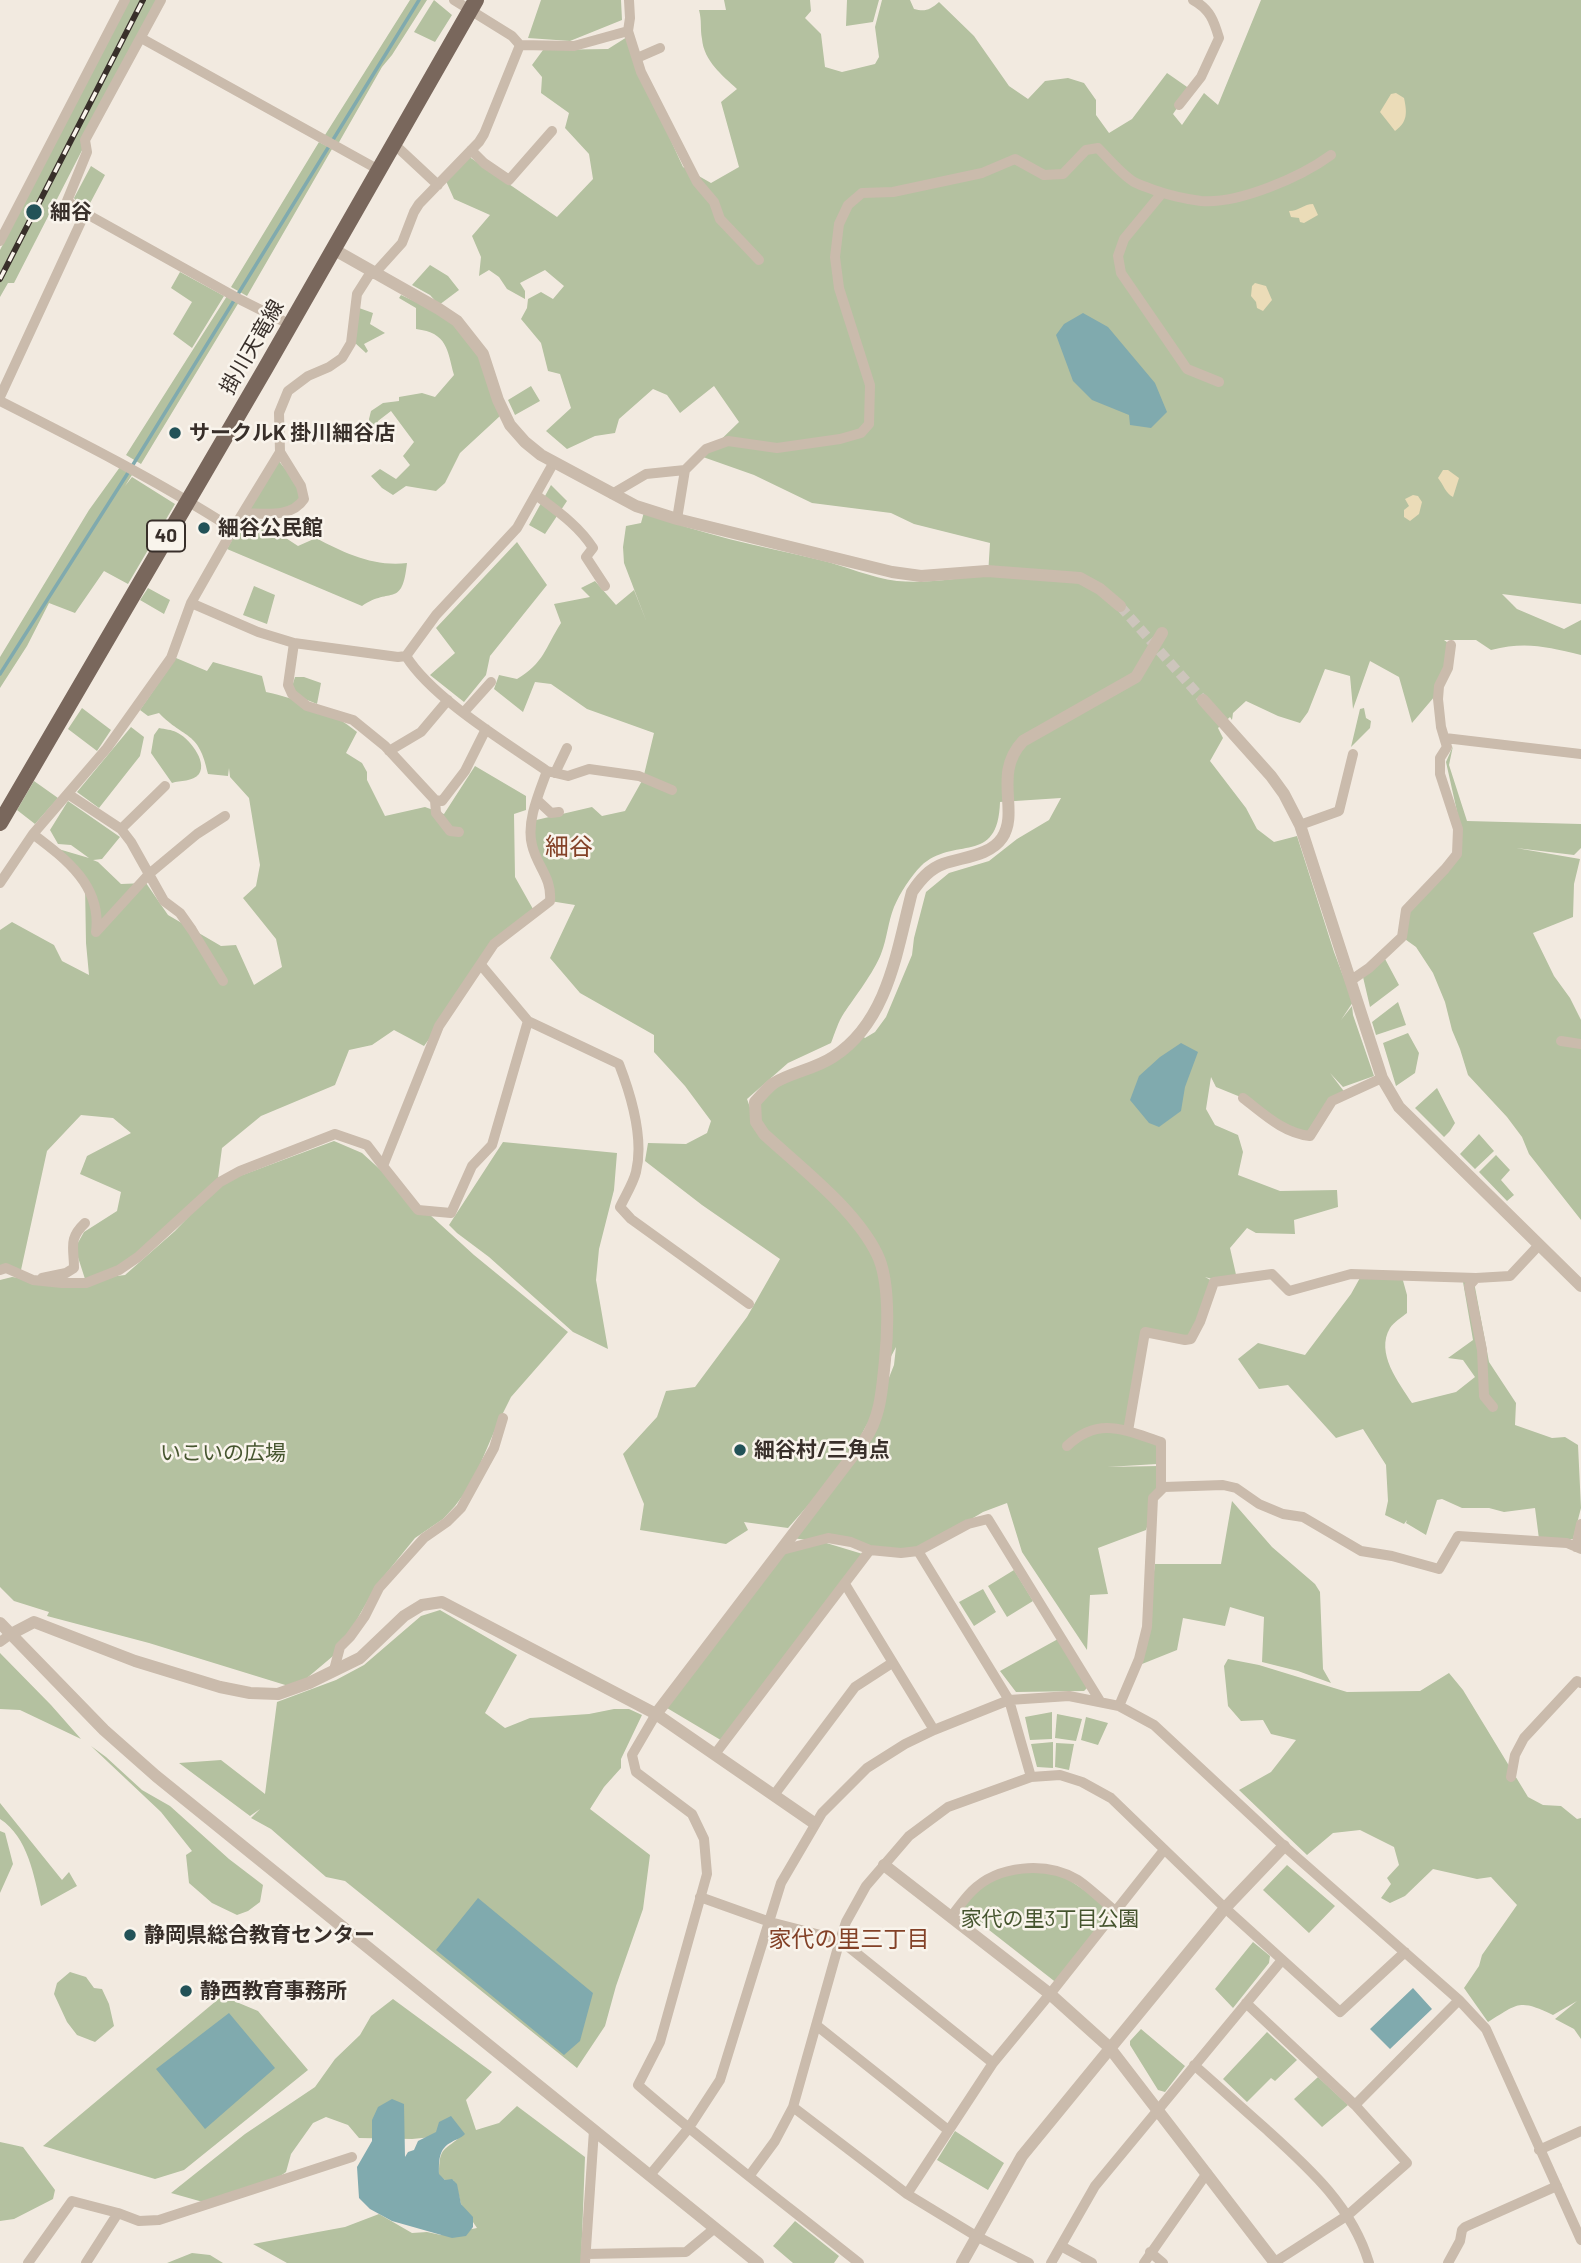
<!DOCTYPE html>
<meta charset="utf-8">
<style>
body{margin:0}
canvas{display:block;background:#f2eae0}
</style>
<canvas width="1581" height="2263"></canvas>
<script>
const ctx = document.querySelector('canvas').getContext('2d');
ctx.lineJoin = 'round';
function fillPath(path, color) {
  ctx.fillStyle = color;
  ctx.fill(path, 'evenodd');
}
function stroke(path, color, width, dash) {
  ctx.strokeStyle = color;
  ctx.lineWidth = width;
  ctx.lineCap = dash ? 'butt' : 'round';
  ctx.setLineDash(dash || []);
  ctx.stroke(path);
}
function label(font, color, halo, rows, align = 'center') {
  ctx.font = font + ' Barlow,"Noto Sans JP",sans-serif';
  ctx.lineWidth = 5;
  ctx.setLineDash([]);
  ctx.textBaseline = 'middle';
  ctx.strokeStyle = halo;
  ctx.fillStyle = color;
  for (const [text, x, y, turn = 0] of rows) {
    ctx.save();
    ctx.translate(x, y);
    ctx.rotate((+turn || 0) * Math.PI / 180);
    ctx.textAlign = isNaN(turn) ? turn : align;
    if (halo) ctx.strokeText(text, 0, 0);
    ctx.fillText(text, 0, 0);
    ctx.restore();
  }
}
fillPath(new Path2D(`
 M128,0h31l-145,283h-6l-8,14v-47z
 M410,0h17l-35,55 -10,12 -44,77 -13,-9z
 M434,0l18,15 -17,27 -21,-10z
 M541,0h80l1,20 -52,21 -42,-3z
 M724,0h86l1,11 -6,7 16,16 4,33 17,5 33,-8 4,-7 -4,-30 7,-27h28l4,9c11,3 16,1 25,-7l35,34 35,50 19,13 17,-18 23,-3 16,5 12,17v15l13,18 23,-14 35,-46 23,16 -17,25 9,11 22,-32 14,12 43,-105h320v604l-79,-10 15,15 47,20 17,-9v35c-34,-8 -55,-14 -90,-5l-15,-10h-32l7,5 -16,51 -23,27 -13,-46 -29,-16 -17,48 -3,-33 -25,-7 -17,43 -8,11 -22,-7 -32,-15 -13,12 -1,7 -2,-3 -12,11 5,10 -13,23 36,47 11,21 17,13 23,-6 37,116 19,50 -12,18 11,-14 1,9 21,61 -31,11 -13,-14 16,21 -13,9 -23,33 -43,-17 -24,-21 -27,-11 -5,-10 -5,32 9,16 23,10 5,17 -5,23 42,16 57,-1 1,17 -44,13 1,14 -39,-1 -9,-5 -17,20 7,31h-25l-7,-2 9,5 -21,57 -48,-7 -17,97 29,15v20l-50,3 52,-1 1,20 -14,44 -48,18 10,46 -18,1 -3,55 -65,-98 -15,-49 -24,9 -65,39 -95,-9 43,13 -142,187 -57,-34 115,-158 34,-9 -25,-3 20,-36 -23,26 -44,-6 4,8 -22,14 -86,-14 4,-26 -21,-50 34,-37 9,-26 29,-4 52,-70 33,-58 -78,-54 -57,-44 3,-18 38,1 21,-11 4,-12 -26,-35 -31,-34v-17l-74,-42 -30,-35 25,-53 -25,-4 -16,-51 -2,-29 60,-14 10,9 23,-5 18,-32 11,-46 -67,-24 -36,-25 -16,-2 -12,30 -29,-23 5,-14 18,4c27,-16 28,-31 44,-56l-7,-19 36,-7 -9,-9 14,-7 21,24 18,-15 13,33 -23,-60 -1,-16 3,-21 15,-3 3,-11c57,23 116,34 176,48 26,6 51,18 77,21 30,3 62,-3 91,-6l2,-32 -76,-19 -23,-11 -79,-10 -58,-28 -51,-18 36,-35 -25,-36 -34,27 -13,-18 -14,-6 -34,30 -4,14 -20,3 -28,13 -21,-18 25,-23 -11,-34 -12,-3 -7,-28 -20,-24 6,-11 1,-9 13,-7 12,7 11,-13 -19,-16 -25,13 5,8v8l-18,-10 -8,-12 -10,-7 -10,6 2,-19 -9,-21 18,-21 -36,-16 -8,-18 22,-25 89,61 36,-38 -4,-25 -24,-26 4,-15 -28,-20 1,-16 -10,-12 11,-15 65,-1 19,-12 13,36 43,94 28,16 28,-16 -18,-65 16,-13c-15,-14 -33,-28 -35,-50 -2,-11 0,-18 -3,-29h27zM1061,798l-12,22 -32,19 -28,22 -40,12 -23,19 -12,46 -2,17 -26,62 -11,15 -10,6 -6,-5 -21,21 -77,42 -5,18 2,16 -11,-31 41,-36 43,-20c4,-10 7,-21 13,-30 11,-16 30,-41 37,-59 6,-15 7,-32 13,-47 6,-14 17,-31 27,-41 33,-31 77,1 79,-64zM896,1347l-2,18 -30,76 -19,24 27,-50 13,-47z
 M847,0h32l-6,22 -27,4z
 M319,142l13,7 -85,147 -16,-9z
 M91,166l14,9 -18,34 -9,-5 -4,-6z
 M430,265l18,11 11,14 -20,15 -9,-10 -18,-10z
 M180,272l44,24 -32,52 -19,-14 19,-32 -21,-14z
 M401,295l49,23 25,29 25,69 -40,37 -15,30 -9,8 -30,-5 -13,9 -11,-7 -11,-12 9,-7 16,10 14,-14 -7,-9 11,-14 -23,-31 -13,10 -7,17 -2,-19 2,-8 12,-8 16,-2v-4l23,-4 13,4 19,-22c-7,-25 -6,-42 -38,-46v-21l-17,-10z
 M227,296l12,6 -98,162 -15,-9z
 M359,308l14,5 -3,11 15,9 -21,11 4,7 -2,2 -12,-11z
 M531,386l9,15 -25,14 -7,-15z
 M278,460l20,25 3,8 -4,11 -18,9 -32,-3z
 M120,467l12,8 -7,11 7,-9 43,27 -47,80 -24,-13 -29,42 -26,-10 -22,43 -27,42v-31l89,-147z
 M551,485l16,16 -22,33 -16,-9z
 M245,517l20,4 4,6 29,19 18,-8c28,15 58,29 91,25 -5,46 -16,23 -45,43l-135,-57z
 M517,542l30,43 -57,71 -4,19 -22,27 -34,-27 25,-22 -19,-25z
 M254,586l21,9 -8,29 -24,-9z
 M148,588l22,12 -6,14 -24,-14z
 M176,658l31,13 6,-9 49,14 4,16c31,7 66,19 91,40l-11,21 16,10 5,9v8l18,36 40,-9 19,7 31,-48 51,30v14l-12,4 1,63 18,32 -39,32 -40,64 -30,41 -30,-16 -22,15 -23,5 -14,35 -74,31 -39,32 -4,30 -80,79 -37,21 24,-3 50,-44 46,-48 113,-42 28,12 112,102 94,77 -57,65 -14,28 -25,58 -17,23 -12,13 -28,19 -39,48 -37,65 -44,37 -146,-45 -102,-27 2,-4 -35,-11 -14,-14v-307l12,-3 25,3 48,-1 -10,-31 9,-16 33,-21 4,-19 -41,-18 7,-18 44,-23 -18,-15 -32,-3 -34,36 -26,119 -21,2v-342l12,-8 42,23 8,16 27,14 -3,-32 -1,-59 -30,-36 34,10 -18,-13 -13,-1 -8,-14 18,-29 52,36 -18,22 -9,1 5,2 23,22 25,-1 22,32 53,31 15,-1 18,40 28,-18 -6,-28 -33,-41 13,-12 4,-21 -11,-67 -19,-21 -1,-9 -1,8 -20,-2c-9,-44 -23,-34 -49,-61l-11,3 -8,-6z
 M295,677h9l17,6 -4,21 -27,-11z
 M82,708l29,22 -14,21 -29,-22z
 M1364,708l2,10 5,3 -1,7 -19,19 9,-38z
 M131,727l13,10 -4,19 -41,52 -22,-16z
 M159,728c6,1 13,2 17,4 12,5 32,29 23,42 -6,8 -19,6 -27,9l-21,-30 3,-18z
 M1453,746l-4,19 18,56 114,3v24l-7,7 -58,-7 64,11 -6,25 -1,33 -40,16 21,43 16,22 11,22v200l-52,-66 -7,-17 -15,-20 -39,-42 -8,-26 -8,-19 -7,-28 -12,-29 -17,-26 -14,-10 4,-27 51,-56 3,-29 -14,-63z
 M34,781l24,17 -23,26 -18,-14z
 M1384,957l15,28 -29,22 -7,-30z
 M1398,1002l8,23 -30,10 -4,-13z
 M1408,1033l11,20 -4,20 -19,13 -13,-43z
 M1437,1088l18,35 -5,8 -6,6 -29,-29z
 M1479,1134l15,17 -19,18 -15,-15z
 M503,1142l114,11 -3,37 -15,59 -3,31 12,69 -35,-17 -84,-75 -32,-24 -8,-8z
 M1496,1155l14,15 -9,10 13,15 -7,6 -28,-29z
 M1361,1276l41,1 5,18v18c-5,4 -13,9 -17,15 -15,25 9,55 22,75l44,-11 19,-15 -12,-17 -15,-2 25,-18 -10,-58h11l15,80 27,41 -1,22 37,13 13,-1 13,8 3,63 -8,31h-34l-4,-31 -31,4 -15,-4h-27l-20,-9 -5,1 -11,35 -20,-12 1,-3 -3,4 -19,-9 3,-14 -2,-36 -23,-36 -27,9 -48,-53 -29,4 -21,-30 20,-16 47,12 46,-61z
 M1232,1501l40,46 43,37 5,8 3,77 8,14 -33,-12 -36,-9 2,-45 -34,-10 -5,19 -42,-8 -6,32 -35,14 13,-100h66z
 M1014,1570l19,31 -26,16 -19,-31z
 M983,1589l13,23 -22,14 -15,-24z
 M440,1610l77,45 -32,58 20,15 25,-10 59,-4 25,-5h15l13,6 -21,44v9l-17,19 -14,22 60,46 -7,54 -27,77 -11,40 -28,42 -232,-187 -19,-4 -55,-48 -20,-11 9,-9 -10,7 -71,-53 42,-3 44,34 12,-92 59,-22 28,-15 57,-49z
 M1058,1639l29,49 -3,3 -68,1 -16,-21z
 M0,1653l51,52 30,34 -61,-29 -20,-1z
 M1228,1659l31,6 88,27 73,-1 29,-18 14,17 65,107 15,8 18,1 16,13 4,-1v221l-7,-10 -19,-10 22,-18 -24,14c-34,-16 -34,-12 -65,7l-24,-34 15,-22 3,-11 35,-50 -26,-28 -14,2 -44,-10 -28,27 -15,7 -9,-5 10,-14 -4,-6 12,-13 -5,-18 -34,-17 -27,3 -26,22 -68,-65 32,-18 25,-32 -25,-6 -8,-14 -22,1 -13,-15 -4,-40z
 M1052,1712v27l-22,1 -5,-23z
 M1057,1714l25,5 -6,22 -21,-3z
 M1086,1717l22,6 -10,22 -17,-5z
 M1053,1742v26l-16,-1 -6,-23z
 M1056,1743l18,1 -5,26 -14,-3z
 M91,1746l15,11 36,33 28,16 59,53 34,26 -3,17 -12,9 -11,4 -25,-12 -23,-20 -3,-28 6,-4 -31,-39z
 M0,1803l62,77 7,-8 8,14 -36,20c-7,-30 -13,-69 -41,-87z
 M0,1831l5,2 8,31 -13,29z
 M1287,1865l48,41 -26,27 -46,-43z
 M1053,1869l62,42 -57,73 -97,-76c23,-38 53,-34 92,-39z
 M1253,1942l17,14 -1,7 -36,45 -18,-19z
 M70,1972l16,5 8,11 8,1 7,15 5,22 -19,16 -18,-7 -10,-13 -13,-28 3,-11z
 M222,1996l36,15 50,59 -124,100 -29,9 -112,-33z
 M393,1999l99,73 -26,28 10,30 23,-7 18,-17 68,51 -4,106h-294l-34,-19 92,-17 34,-13 33,19 15,-1 14,3 36,-7 -16,-24 -4,-16 -4,-8h-8l-6,-5c0,-31 6,-23 24,-41l-51,5 -53,-1 -11,-13 -22,-8 -13,6 -22,31 -5,18 -17,12 -59,20 -39,-11 74,-59 70,-47 20,-28 25,-24 11,-19z
 M1141,2029l44,37 -20,26 -7,-2 -28,-45v-4z
 M1267,2032l30,28 -22,21 -4,-3 -24,24 -24,-23z
 M1318,2077l30,28 -26,22 -28,-28z
 M955,2131l49,32 -16,27 -51,-30z
 M0,2142l23,5 32,43 -2,9 -39,20 -14,2z
 M795,2221l44,35 -5,7h-41l-20,-17z
 M192,2253l18,2 13,8h-56z`), '#b4c1a0');
fillPath(new Path2D(`
 M1396,93l8,5c3,14 4,24 -9,33l-15,-19 11,-18z
 M1313,204l5,11 -14,8 -4,-1 -1,-4 -8,-1 -2,-6c10,0 15,-7 24,-7z
 M1255,283l11,3 6,14 -9,11 -6,-3 -1,-6 -5,-6 1,-10z
 M1443,470h5l11,8 -6,19c-7,-3 -10,-13 -15,-19z
 M1413,495l5,1 4,6 -3,12 -9,7 -6,-4v-7l5,-4 -4,-7z`), '#ebdcb8');
fillPath(new Path2D(`
 M1083,313l25,14 47,56 12,29 -16,16 -21,-3 -1,-10 -37,-15 -19,-19 -17,-46 8,-11z
 M1181,1043l17,9 -13,35 -4,24 -22,16 -10,-4 -19,-23 9,-24 21,-19z
 M478,1898l115,95 -13,48 -16,14 -128,-105z
 M1413,1988l19,21 -42,40 -20,-20z
 M229,2013l46,55 -70,61 -49,-60z
 M392,2099l12,5 1,53 3,-5 6,-2 4,-9 18,-9 3,-10 12,-6 14,18c-5,5 -9,5 -15,9 -12,7 -11,19 -11,31l6,6 7,-1 5,5 4,20 12,13v10l-7,9 -14,2 -60,-17 -22,-12 -11,-11 -2,-31 15,-26v-21l6,-13z`), '#80aaae');
stroke(new Path2D(`
 M0,674l126,-198 293,-476`), '#80aaae', 3.5);
stroke(new Path2D(`
 M1120,606l83,94`), '#cdc5bc', 10, [10, 5]);
stroke(new Path2D(`
 M454,0l58,36 8,9 54,1 54,-15 2,-13 -1,-18
 M628,31l13,41 56,110 17,20 6,17 39,41
 M141,38l238,132
 M637,58l23,-10
 M1179,105l22,-28 18,-39c-5,-17 -9,-29 -26,-38
 M394,144l44,41
 M471,150l13,13 25,17 43,-49
 M1162,193l-38,46 -6,17 3,17 66,96 32,13
 M85,213l-18,-12 20,-49 -2,-12 76,-140
 M0,241l125,-241
 M374,274l28,-31 12,-31 5,-8 60,-62 5,-8 36,-89
 M0,397l85,-184 156,87 48,24
 M0,401c79,40 158,80 233,128
 M612,494l34,-20 39,-4
 M536,495c21,16 42,30 57,53l-7,9 19,29
 M243,513c20,0 48,6 61,-14l-3,-13 -21,-34
 M677,519l8,-49 21,-21 22,-8 49,7 63,-9 21,-6 8,-9 1,-39 -31,-97 -4,-31 4,-33 9,-19 14,-12 31,-1 89,-19 33,-14 29,16 19,-1 23,-24 12,-2c11,11 23,26 36,34 5,3 13,5 20,8 14,5 32,9 47,11 38,3 100,-24 130,-46
 M191,603l67,29 36,11 104,14 8,-1 30,-41 81,-87 37,-66
 M294,643l-6,42 4,9 15,12 46,14 32,26 50,54 7,1 23,-30 21,-42
 M464,712l27,-30
 M1445,738l136,16
 M389,751l32,-19 27,-32
 M547,771l21,5 21,-7 50,7 33,14
 M555,773l12,-25
 M68,794l53,35 10,13 33,59 16,12 12,17 31,51
 M435,800l1,13 14,18 9,1
 M537,800l14,13 8,-1
 M1300,825l39,-14 14,-57
 M121,829l44,-43
 M33,834c33,25 69,52 63,98
 M0,883l33,-49 74,-86 64,-90 20,-55 42,-74 47,-77 -1,-39 9,-22 20,-15 21,-9 13,-9 9,-15 6,-49 14,-22
 M96,932l53,-58 48,-40 28,-18
 M481,965l47,56 91,43c12,31 25,75 17,108 -3,12 -11,24 -16,35l11,12 118,85
 M1350,981l19,-13 33,-31 4,-27 39,-41 12,-15 1,-25 -18,-55v-16l7,-11 -6,-20 -3,-28 1,-13 9,-18 3,-23
 M1561,1041l20,3
 M1243,1098c21,16 40,35 67,38l22,-35 50,-23
 M383,1166l35,44 33,3 21,-47 20,-21 36,-124
 M0,1270l6,-2 27,12 29,3h24l33,-13 19,-13 82,-75 20,-11 95,-37 32,11 16,21 56,-140 55,-82 56,-43c2,-24 -13,-34 -18,-56 -6,-23 7,-52 15,-74 -42,-29 -115,-73 -141,-115
 M42,1278l24,-5 8,-5c0,-21 -6,-29 11,-45
 M1476,1278l-7,8 13,64 2,46 9,11
 M1128,1431l17,-99 40,8 6,-1 9,-17 14,-40 58,-8 17,17 62,-17 125,4 34,-2 29,-31
 M1067,1446c32,-30 57,-16 94,-4v47
 M1576,1547l5,-23
 M782,1550l46,-12 23,4 19,8 31,3 17,-2 50,-27 20,-5 112,182
 M918,1551l91,149 22,77
 M845,1584l89,146
 M0,1642l11,-8
 M334,1670l6,-23 10,-10 15,-21 14,-28 45,-50 23,-16 14,-14 33,-60 9,-30
 M1119,1706l20,-47 8,-32 6,-129 11,-11 59,-2 13,3 23,16 24,10 20,3 58,34 31,5 47,13 19,-33 109,7 14,6
 M656,1714l-24,41 4,17 56,42 12,25 3,35 -47,168 -22,43c71,62 147,119 221,178
 M715,1754l155,-204
 M1511,1777l4,-22 9,-17 53,-57 4,2
 M774,1795l81,-108 37,-24
 M700,1897l70,25 70,18 153,123
 M951,1917c7,-9 13,-18 21,-26 26,-26 74,-30 106,-11 13,9 25,21 37,31
 M1246,2003l109,102 52,58 -59,52 -73,47
 M816,2025l132,105
 M1194,2065c24,21 48,43 72,64 43,39 86,77 103,134
 M1355,2105l104,-105
 M793,2107l114,87 69,42 53,27
 M1539,2150l42,-19
 M650,2175l38,-46 32,-49 61,-197 41,-70 45,-45 38,-24 29,-14 75,-30 60,-4 50,10 35,19 130,121 175,154 27,29 95,211
 M750,2175l25,-34 18,-34 47,-167 6,-18 20,-36 43,-50 39,-29 83,-30 29,-2 22,7 29,16 114,110 115,104 65,-60
 M907,2194l86,-131 61,-74 110,-139
 M1061,2246l31,17
 M1150,2252l13,11
 M586,2254l100,-2 29,-24
 M28,2263l44,-62 46,12 21,8 20,-1 193,-63
 M86,2263l32,-50
 M585,2263l9,-133
 M1051,2263l44,-77 187,-226
 M1144,2263l63,-90
 M1448,2263l12,-22 2,-11 3,-3 92,-41`), '#cabbac', 10);
stroke(new Path2D(`
 M333,249l106,60 18,12 26,33 15,46 12,25 15,17 16,13 95,51 41,13 215,53 29,4 66,-5 93,7 20,11 20,17
 M1203,700l68,76 13,18 16,31 82,253 17,29 182,179
 M0,1623l104,107 52,46 602,487
 M11,1634l23,-12 101,39 85,26 30,6 28,1 31,-11 51,-25 44,-42 18,-11 20,-3 214,112 158,109
 M656,1714l208,-273c17,-24 18,-52 21,-81 3,-29 5,-80 -8,-106 -22,-45 -76,-86 -113,-120l-8,-12 -1,-20c6,-6 12,-14 19,-19 18,-11 41,-14 59,-26 55,-35 64,-107 79,-165 8,-12 17,-23 31,-28 19,-7 47,-8 59,-26 18,-27 -10,-64 21,-97l113,-64 26,-44
 M884,1865l166,129 59,53 166,216
 M962,2263l60,-107 203,-248 59,-62`), '#cabbac', 12);
stroke(new Path2D(`
 M0,823l265,-454 211,-369`), '#79675c', 16);
const rail = new Path2D(`
 M0,279l143,-279`);
stroke(rail, '#382f2a', 6);
stroke(rail, '#f9f4ec', 3.5, [10]);
for (const [x, y, r, color] of [
 [34,212,9,"#225258"],
 [175,433,7,"#225258"],
 [204,528,7,"#225258"],
 [740,1450,7,"#225258"],
 [130,1935,7,"#225258"],
 [186,1991,7,"#225258"]
]) {
  const dot = new Path2D();
  dot.arc(x, y, r, 0, 2 * Math.PI);
  ctx.fillStyle = color;
  ctx.fill(dot);
  stroke(dot, '#f9f4ec', 2.5);
}
for (const [x, y, w] of [
 [166,536,38]
]) {
  const box = new Path2D();
  box.roundRect(x - w / 2, y - 15.5, w, 31, 5);
  ctx.fillStyle = '#f9f4ec';
  ctx.fill(box);
  stroke(box, '#382f2a', 2);
}
label('bold 19px', '#382f2a', null, [
 ["40",166,536]
]);
label('bold 21px', '#382f2a', '#f9f4ec', [
 ["細谷",50,212],
 ["サークルK 掛川細谷店",189,433],
 ["細谷公民館",218,528],
 ["細谷村/三角点",754,1450],
 ["静岡県総合教育センター",144,1935],
 ["静西教育事務所",200,1991]
], 'left');
label('21px', '#382f2a', '#f9f4ec', [
 ["掛川天竜線",252,347,-60]
]);
label('21px', '#46552f', '#f9f4ec', [
 ["いこいの広場",223,1453],
 ["家代の里3丁目公園",1050,1919]
]);
label('23px', '#834127', '#f9f4ec', [
 ["家代の里三丁目",849,1939]
]);
label('24px', '#834127', '#f9f4ec', [
 ["細谷",569,847]
]);
</script>
